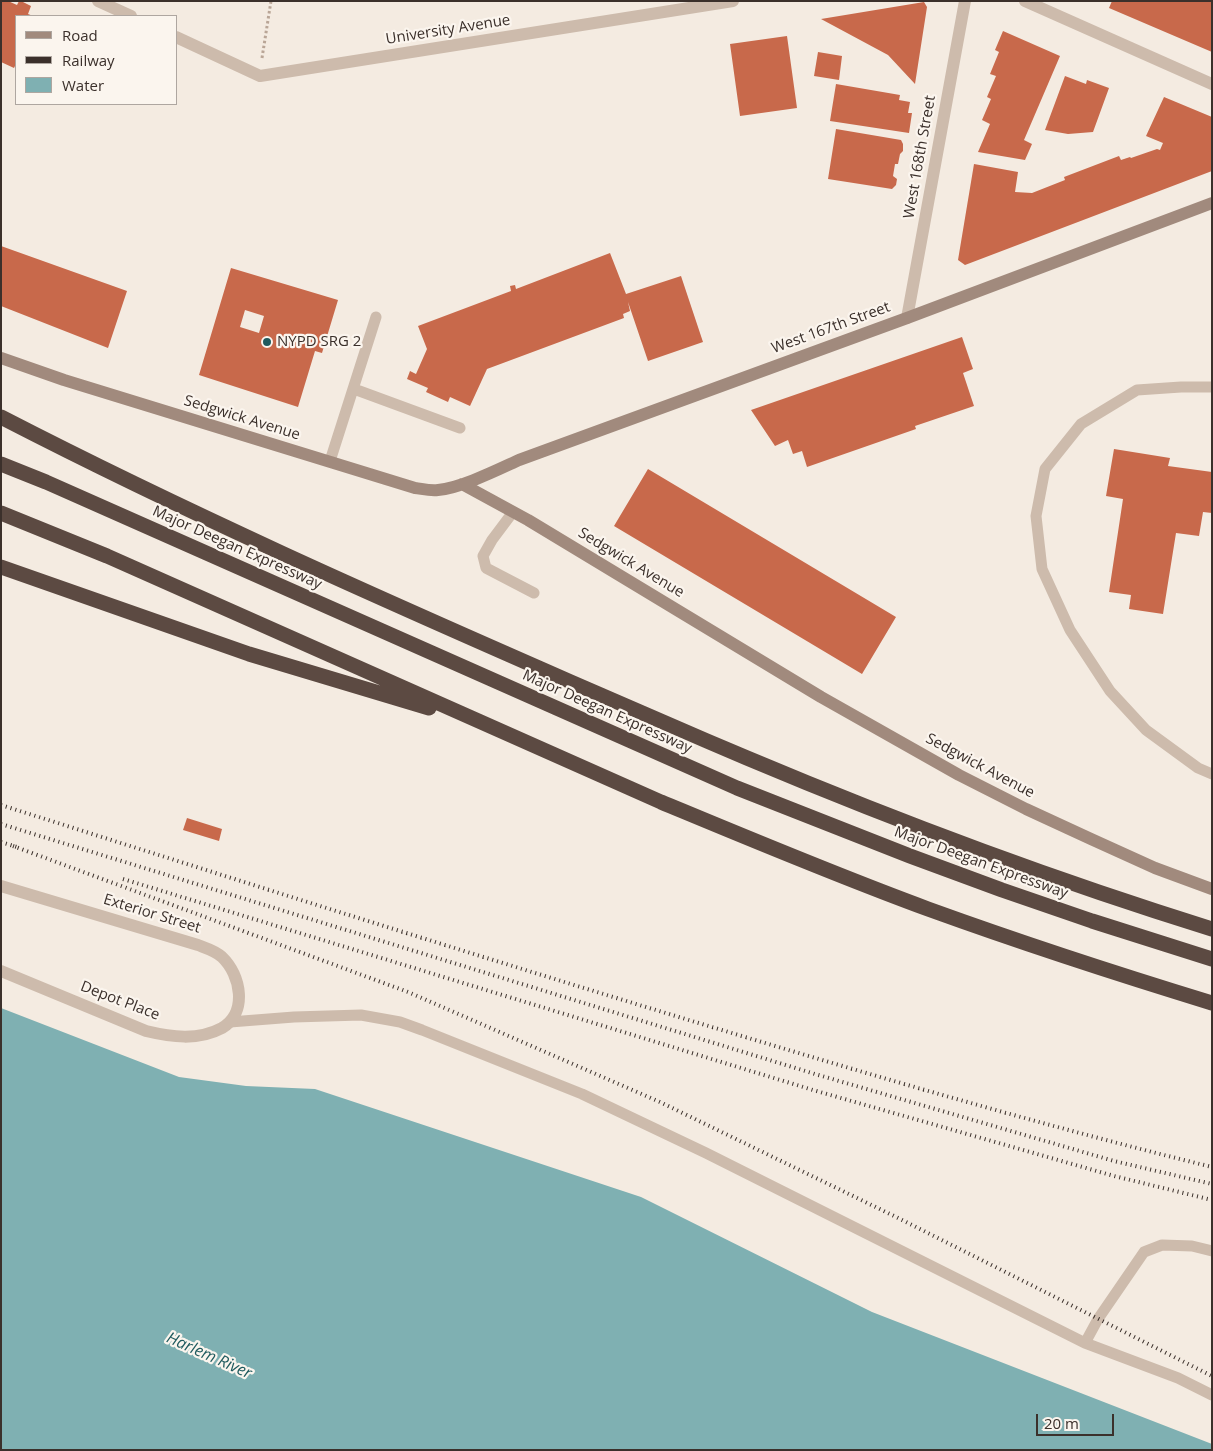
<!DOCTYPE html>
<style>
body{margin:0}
#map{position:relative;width:1213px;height:1451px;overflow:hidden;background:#f4ebe1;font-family:"Open Sans",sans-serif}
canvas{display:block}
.frame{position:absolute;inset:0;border:2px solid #3b302b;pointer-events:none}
.legend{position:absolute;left:15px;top:15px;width:162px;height:90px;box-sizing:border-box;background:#fbf5ee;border:1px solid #aea6a0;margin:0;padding:6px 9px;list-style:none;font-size:15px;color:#3b302b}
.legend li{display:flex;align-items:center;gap:10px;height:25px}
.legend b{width:25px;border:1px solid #aea6a0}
.scale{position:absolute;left:1036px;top:1414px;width:78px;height:22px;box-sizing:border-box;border:2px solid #3b302b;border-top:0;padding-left:6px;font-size:15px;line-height:18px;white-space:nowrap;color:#3b302b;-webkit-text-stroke:4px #fbf5ee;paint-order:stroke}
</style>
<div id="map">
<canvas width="1213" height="1451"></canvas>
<div class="frame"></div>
<ul class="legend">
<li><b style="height:6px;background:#a18a7d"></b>Road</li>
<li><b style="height:6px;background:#3b302b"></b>Railway</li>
<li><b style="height:14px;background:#7fb0b2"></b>Water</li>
</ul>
<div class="scale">20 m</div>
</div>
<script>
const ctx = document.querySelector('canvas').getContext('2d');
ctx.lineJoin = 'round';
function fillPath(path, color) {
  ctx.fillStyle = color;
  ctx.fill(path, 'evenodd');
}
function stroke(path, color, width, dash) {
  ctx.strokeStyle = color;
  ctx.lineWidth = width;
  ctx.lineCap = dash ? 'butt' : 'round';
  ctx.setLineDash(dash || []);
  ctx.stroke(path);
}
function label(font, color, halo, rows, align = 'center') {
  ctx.font = font + ' "Open Sans",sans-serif';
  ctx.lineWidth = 4.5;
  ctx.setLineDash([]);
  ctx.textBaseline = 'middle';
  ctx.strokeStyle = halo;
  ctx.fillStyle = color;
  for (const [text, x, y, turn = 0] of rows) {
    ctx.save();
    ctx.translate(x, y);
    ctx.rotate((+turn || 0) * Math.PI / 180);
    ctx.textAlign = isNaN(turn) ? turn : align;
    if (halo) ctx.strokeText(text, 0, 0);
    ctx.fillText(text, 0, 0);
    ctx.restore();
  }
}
fillPath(new Path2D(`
 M1,1008l178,69 67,9 69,3 326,108 231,115 340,132v6h-1211z`), '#7fb0b2');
fillPath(new Path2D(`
 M1,1h7l9,4 2,-4h2l10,5 -3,8 5,2h-17v48l-2,4 -13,-6z
 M1112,1h100v51l-103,-44z
 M924,2l3,5 -12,77 -27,-29 -67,-36z
 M1003,31l57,25 -36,84 8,4 -7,16 -47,-8 12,-28 -8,-4 9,-21 -4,-2 9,-21 -6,-2 9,-22 -4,-2z
 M787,36l10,72 -57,8 -10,-72z
 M818,52l24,4 -3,24 -25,-4z
 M1065,76l21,8 1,-4 22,8 -16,44 -25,2 -23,-4z
 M836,84l64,11 -1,5 11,2 -2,11h4l-3,20 -79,-12z
 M1164,97l48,20v54l-247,94 -7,-5 16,-96 44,8 -3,20 17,1 33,-13 -1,-3 55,-21 2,4 9,-3 1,1 26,-9 3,1 3,-7 -17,-7z
 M836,129l65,11 2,4v7l-3,3 -2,10h-3l-2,12 4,3 -1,6 -4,4 -64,-10z
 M1,246l126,45 -19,57 -107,-42z
 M610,253l16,41 55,-18 22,66 -55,19 -20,-59 2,9 -7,3 1,4 -137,51 -17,37 -20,-9 -2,5 -22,-10 2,-4 -21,-9 3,-8 6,3 11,-25 -9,-23 93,-35 -1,-5 5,-1 1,4z
 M231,268l107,32 -16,53 -7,-2 -17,56 -99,-32zM245,310l19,6 -5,17 -19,-6z
 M962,337l11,32 -10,4 11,33 -59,20 1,3 -109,38 -5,-16 -9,3 -5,-14 -13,6 -24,-36z
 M1114,449l56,9 -2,8 44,6v41l-9,-1 -4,24 -23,-3 -13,81 -34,-5 2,-14 -22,-3 14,-93 -17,-3z
 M648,469l248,148 -34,57 -248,-148z
 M187,818l35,11 -3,12 -36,-11z`), '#c8694b');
stroke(new Path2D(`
 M262,58l9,-57`), '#b9a596', 3, [2.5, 2.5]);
stroke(new Path2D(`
 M1212,387h-31l-44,3 -56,34 -36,45 -9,47 6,53 28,61 40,61 36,39 52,38 14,6
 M354,389l106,39
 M330,461l46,-144
 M513,512l-21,28 -9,16 3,12 48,25
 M230,1022l64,-5 67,-2 39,7 22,8 160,64 124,59 379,190 93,35 34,17
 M1085,1343l13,-24 46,-67 18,-7 30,1 20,5`), '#cdbbac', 11);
stroke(new Path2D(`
 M98,1l33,15
 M1025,1l187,83
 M176,37l84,39 473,-75
 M907,318l58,-317
 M1,886l197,59c8,3 18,6 24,12 19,18 26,56 0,71 -24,13 -51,9 -76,3l-145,-60`), '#cdbbac', 12);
stroke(new Path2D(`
 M1,358l63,22 351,108c8,1 15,3 23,2 23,-2 59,-20 81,-30l388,-142 305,-115
 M462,484l66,36 293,177 138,78 67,34 65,30 64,29 57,21`), '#a18a7d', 12);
stroke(new Path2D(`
 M1,417c186,96 378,181 570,265 58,25 117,51 176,76 152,64 307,122 465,171
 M1,464l45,18 691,306 173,68 92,34 90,31 120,38
 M1,513l106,43 554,246c89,37 177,74 267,107 94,34 189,65 284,94
 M1,567l248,87 180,54`), '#5c4a42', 15);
stroke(new Path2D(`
 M1,805c230,73 460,146 691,216 172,52 345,103 520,146
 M1,824l814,250 299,87 98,23
 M1,842l19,6
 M13,846l395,146 252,110 232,113 320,161
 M123,879l690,211 301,86 98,24`), '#3b302b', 4, [1, 4]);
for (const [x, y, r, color] of [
 [267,342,5,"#1f5a5e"]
]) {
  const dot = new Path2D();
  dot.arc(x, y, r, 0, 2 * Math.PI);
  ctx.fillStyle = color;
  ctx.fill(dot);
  stroke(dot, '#fbf5ee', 2);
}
label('15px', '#3b302b', '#fbf5ee', [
 ["University Avenue",448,30,-9],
 ["West 168th Street",920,157,-80],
 ["West 167th Street",831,328,-20],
 ["Sedgwick Avenue",242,418,17],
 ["Major Deegan Expressway",237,548,24],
 ["Sedgwick Avenue",631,563,31],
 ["Major Deegan Expressway",607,712,24],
 ["Sedgwick Avenue",980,766,28],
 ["Major Deegan Expressway",981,863,20],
 ["Exterior Street",152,914,17],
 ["Depot Place",120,1001,21]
]);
label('15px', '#3b302b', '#fbf5ee', [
 ["NYPD SRG 2",277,342]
], 'left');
label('italic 16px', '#1f5a5e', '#fbf5ee', [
 ["Harlem River",209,1356,24]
]);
</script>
